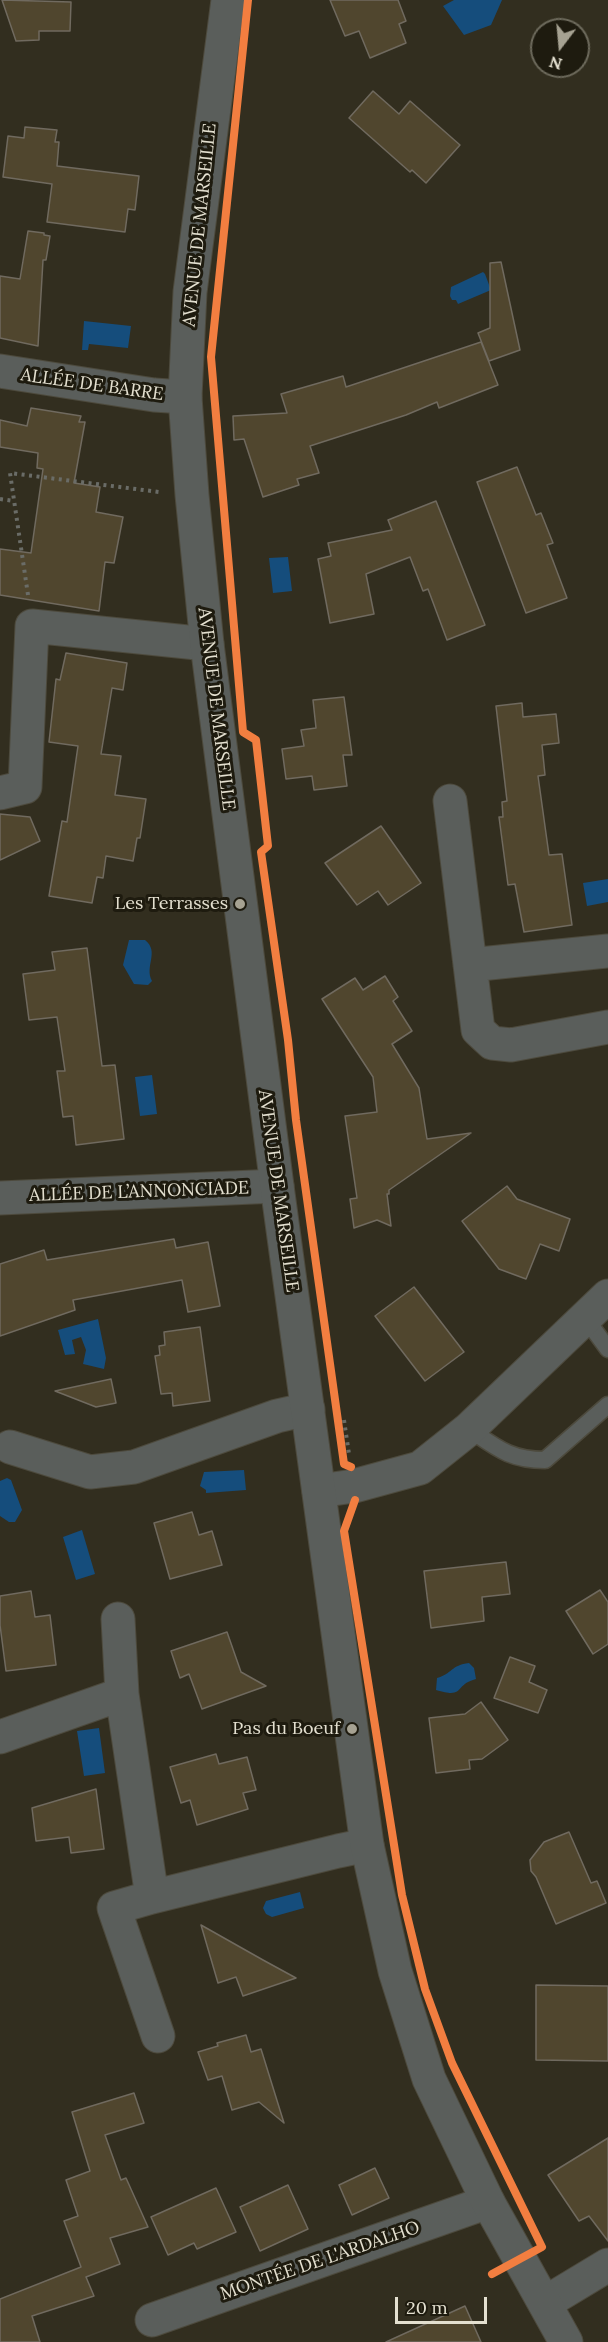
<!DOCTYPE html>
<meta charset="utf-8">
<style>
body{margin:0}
#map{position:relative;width:608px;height:2342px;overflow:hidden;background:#322e1f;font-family:Lora,serif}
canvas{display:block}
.north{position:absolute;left:530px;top:18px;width:60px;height:60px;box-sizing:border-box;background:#1e1b0f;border:2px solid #6d6a5c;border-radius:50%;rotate:196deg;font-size:16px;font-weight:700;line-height:24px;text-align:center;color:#e4e0d0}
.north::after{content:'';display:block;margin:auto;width:21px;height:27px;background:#a6a292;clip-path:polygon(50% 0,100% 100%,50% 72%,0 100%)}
.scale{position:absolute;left:395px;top:2297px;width:92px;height:27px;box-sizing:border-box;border:3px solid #e4e0d0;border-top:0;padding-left:8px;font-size:18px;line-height:21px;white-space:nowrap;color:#e4e0d0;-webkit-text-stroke:4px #1e1b0f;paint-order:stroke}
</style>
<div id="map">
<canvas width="608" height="2342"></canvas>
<div class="north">N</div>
<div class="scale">20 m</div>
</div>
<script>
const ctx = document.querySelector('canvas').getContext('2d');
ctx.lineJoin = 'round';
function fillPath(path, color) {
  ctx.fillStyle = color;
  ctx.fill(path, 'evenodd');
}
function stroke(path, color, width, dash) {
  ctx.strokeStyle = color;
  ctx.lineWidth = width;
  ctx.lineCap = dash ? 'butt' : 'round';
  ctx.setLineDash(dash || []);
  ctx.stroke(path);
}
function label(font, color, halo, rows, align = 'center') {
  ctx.font = font + ' Lora,serif';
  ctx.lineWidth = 6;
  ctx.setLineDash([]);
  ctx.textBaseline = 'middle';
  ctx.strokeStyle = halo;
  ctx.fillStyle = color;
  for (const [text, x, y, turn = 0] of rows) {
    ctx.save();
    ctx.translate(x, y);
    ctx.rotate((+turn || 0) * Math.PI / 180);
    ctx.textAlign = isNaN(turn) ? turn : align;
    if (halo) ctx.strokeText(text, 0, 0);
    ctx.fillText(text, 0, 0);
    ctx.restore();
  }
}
fillPath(new Path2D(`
 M454,0h48l-11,25 -27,10 -21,-29z
 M483,272l2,2 6,16 -33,14 -2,-4h-4l-2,-4 1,-9z
 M84,321l47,5 -3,22 -39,-4 -1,6h-6z
 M288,557l4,34 -19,2 -4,-35z
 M608,879v23l-21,4 -4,-23z
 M129,940h16c15,12 -1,26 7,41l-4,4 -14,-1 -11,-19z
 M152,1075l5,39 -17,2 -5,-39z
 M98,1319l8,39 -2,11 -21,-5 3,-14 -5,-13 -9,3 3,14 -10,1 -7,-25z
 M244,1470l2,20 -40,3v-3l-6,-4 4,-14z
 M7,1478l4,2 11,30 -7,12h-6l-9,-6v-35z
 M82,1530l13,44 -19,6 -13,-43z
 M469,1663l5,5 2,11c-23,6 -10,20 -40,11l1,-12c15,-4 14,-13 32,-15z
 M99,1728l6,45 -21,3 -7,-45z
 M300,1892l4,16 -32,9 -6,-3 -3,-6 3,-7z`), '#154d7c');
const building = new Path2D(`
 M2,0l69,2 -1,29h-31v9l-23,1z
 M330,0h68l8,21 -7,3 7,19 -36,15 -11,-27 -14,5z
 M373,91l26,23 11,-13 50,44 -34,38 -14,-13 -2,2 -61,-54z
 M25,127l32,3 -2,12h4l-2,24 82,10 -4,34 -7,-1 -3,23 -78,-10 5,-38 -49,-7 5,-41 16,2z
 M28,231l16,2v2l6,1 -4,24h-3l-5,86 -38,-8v-62l20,3z
 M501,262l19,88 -31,11 -11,-28 12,-5v-65z
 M481,342l17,43 -59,23 -2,-6 -31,13 -96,31 9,27 -22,6 2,6 -36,12 -19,-58 -10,1 -1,-24 54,-3 -6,-19 62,-18 3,11z
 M31,408l50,8 -2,6h6l-11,61 26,4 -4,25 27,5 -9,46 -9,-1 -6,49 -99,-16v-46l31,4 12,-84 -6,-1 1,-15 -38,-6v-27l27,6z
 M517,467l19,48 5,-2 12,30 -6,2 20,53 -41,15 -49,-131z
 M436,501l49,124 -38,15 -19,-51 -5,2 -13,-34 -44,17 8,40 -44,9 -12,-64 13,-3 -3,-13 64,-13 -4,-10z
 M66,653l61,10 -4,27 -11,-2 -11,66 20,2 -6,39 31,4 -6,39h-3l-4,23 -27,-5 -3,22 -6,-1 -5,26 -43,-7 13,-75 5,1 11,-76 -29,-4 7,-63 4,1z
 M344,697l8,58h-9l4,31 -33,4 -2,-14 -26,3 -4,-30 22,-3 -3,-16 15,-2 -3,-28z
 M522,703l1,14 33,-3 3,29 -17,2 3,30 -7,1 11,79 13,-1 10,71 -48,7 -9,-48 -7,1 -9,-68h4l-1,-15 5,-1 -11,-95z
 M0,814l30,3 10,24 -40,19z
 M381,826l40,57 -33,22 -10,-14 -21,14 -32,-42z
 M87,948l15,118 13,-1 9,74 -48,6 -3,-29 -10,1 -6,-46h8l-8,-54 -28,3 -6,-46 32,-4 -3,-18z
 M385,976l13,21 -5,4 19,30 -20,13 27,44 8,51 44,-6 -82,57v4h-2l4,32 -14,-6 -23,8 -4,-29 7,-1 -12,-82 32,-4 -4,-35 -51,-78 33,-21 8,12z
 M507,1186l10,13 53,20 -11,32 -19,-7 -14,35 -27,-10 -37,-48z
 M174,1239l2,9 32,-6 12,64 -32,6 -6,-32 -109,20 2,10 -75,26v-72l44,-14 3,10z
 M414,1287l50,65 -39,29 -50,-65z
 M200,1327l10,74 -37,5 -1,-13 -11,1 -6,-38 5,-1 -1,-9 6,-1 -1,-13z
 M111,1379l5,24 -20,4 -41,-16z
 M192,1512l7,23 13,-4 10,34 -52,14 -16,-56z
 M506,1562l4,32 -28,3 2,24 -53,7 -7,-57z
 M600,1590l8,12v42l-15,10 -27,-43z
 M31,1591l4,26 15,-2 6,50 -50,6 -6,-46v-29z
 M227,1632l14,40 25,14 -64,23 -13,-35 -9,4 -9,-27z
 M510,1657l25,9 -6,16 18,8 -9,23 -44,-15z
 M481,1702l27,38 -26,19 -13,1 1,9 -34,4 -7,-55 36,-4z
 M216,1754l3,10 28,-7 9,33 -13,3 5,16 -51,16 -7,-25 -9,3 -11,-36z
 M96,1789l8,60 -33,4 -2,-16 -33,4 -4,-33z
 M569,1832l22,51 6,-2 9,22 -50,21 -20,-47 -5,-6 -1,-11 14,-18z
 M201,1925l62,35 33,18 -53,18 -7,-19 -18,6z
 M536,1985l72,1v75l-72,-1z
 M246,2035l5,17 10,-3 23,74 -25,-21 -27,8 -10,-34 -14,4 -10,-28 20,-6 -1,-3z
 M134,2093l10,30 -39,12 16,45 5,-2 22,49 -38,11 10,26 -34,13 8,19 -62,20 8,26h-40v-43l81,-32 -17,-46 14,-5 -12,-36 24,-9 -18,-59z
 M608,2138v103l-19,-25 -10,5 -31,-46z
 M375,2168l14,30 -37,17 -13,-30z
 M288,2185l20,44 -48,22 -20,-44z
 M216,2188l20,44 -39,17 -3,-6 -26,12 -17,-38z
 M465,2306l16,36h-95z`);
fillPath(building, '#50462e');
stroke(building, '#706a5f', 1.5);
const service = new Path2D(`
 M586,1319l22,30
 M469,1429c28,19 41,31 76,31l63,-55`);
const minor = new Path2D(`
 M0,371l154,24 31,2
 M0,793l25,-6 7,-161 175,18
 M450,801l28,229 14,13 19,2 97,-18
 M470,965l138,-14
 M0,1198l277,-12
 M10,1447l80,25 44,-5 143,-51 31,-7
 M319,1491l35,-5 66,-18 49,-39 139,-133
 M118,1619l4,75
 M0,1737l122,-43 30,203 186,-46 29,-6
 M152,1897l-38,11 44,128
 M545,2303l63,-38
 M152,2320l336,-118`);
const tertiary = new Path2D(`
 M228,0l-38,292 -5,105 7,98 15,149 70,542 90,659 28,126 34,108 59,123 78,140`);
stroke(service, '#4d4a3d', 19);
stroke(minor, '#4d4a3d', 35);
stroke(tertiary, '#4d4a3d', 35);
stroke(new Path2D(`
 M0,499l14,2
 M28,595l-18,-122 149,19
 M344,1420l5,34`), '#6a6c67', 4, [3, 4.5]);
stroke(service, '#5a5e5b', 16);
stroke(minor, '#5a5e5b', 33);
stroke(tertiary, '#5a5e5b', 33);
stroke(new Path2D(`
 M248,0l-37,357 32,375 13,8 12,106 -7,6 27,188 8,80 48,344 7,3
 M355,1500l-11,31 58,364 23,94 27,74 90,184 -50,27`), '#f27e40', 8);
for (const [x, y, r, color] of [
 [240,904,6,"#a6a292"],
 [352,1729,6,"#a6a292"]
]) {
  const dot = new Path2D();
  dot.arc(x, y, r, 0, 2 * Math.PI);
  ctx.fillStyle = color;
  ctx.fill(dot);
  stroke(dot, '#1e1b0f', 2);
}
label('18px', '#e4e0d0', '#1e1b0f', [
 ["AVENUE DE MARSEILLE",200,225,-84],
 ["ALLÉE DE BARRE",92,385,8],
 ["AVENUE DE MARSEILLE",216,709,83],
 ["AVENUE DE MARSEILLE",278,1191,82],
 ["ALLÉE DE L’ANNONCIADE",139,1192,-2],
 ["MONTÉE DE L'ARDALHO",320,2261,-19]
]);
label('18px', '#e4e0d0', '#1e1b0f', [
 ["Les Terrasses",228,904],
 ["Pas du Boeuf",340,1729]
], 'right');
</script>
